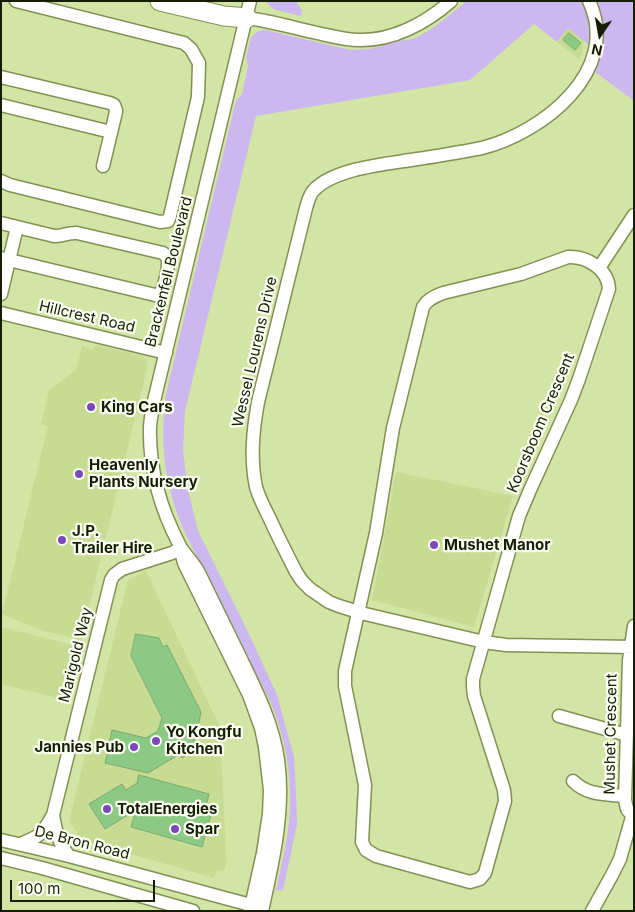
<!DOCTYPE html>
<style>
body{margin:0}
#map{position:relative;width:635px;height:912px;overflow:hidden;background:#d2e5a4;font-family:Inter,sans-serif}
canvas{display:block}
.frame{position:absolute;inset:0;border:2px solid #171d04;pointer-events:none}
.north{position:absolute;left:575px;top:10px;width:50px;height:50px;-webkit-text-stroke:4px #fbfff2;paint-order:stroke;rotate:192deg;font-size:14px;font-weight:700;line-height:20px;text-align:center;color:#171d04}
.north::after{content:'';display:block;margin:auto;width:18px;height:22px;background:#171d04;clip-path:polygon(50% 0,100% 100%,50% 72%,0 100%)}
.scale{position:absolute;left:10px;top:880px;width:145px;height:22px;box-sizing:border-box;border:2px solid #171d04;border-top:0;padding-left:6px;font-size:15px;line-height:18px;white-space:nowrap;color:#171d04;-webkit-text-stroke:4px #fbfff2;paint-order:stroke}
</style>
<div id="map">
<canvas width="635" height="912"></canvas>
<div class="frame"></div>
<div class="north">N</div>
<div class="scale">100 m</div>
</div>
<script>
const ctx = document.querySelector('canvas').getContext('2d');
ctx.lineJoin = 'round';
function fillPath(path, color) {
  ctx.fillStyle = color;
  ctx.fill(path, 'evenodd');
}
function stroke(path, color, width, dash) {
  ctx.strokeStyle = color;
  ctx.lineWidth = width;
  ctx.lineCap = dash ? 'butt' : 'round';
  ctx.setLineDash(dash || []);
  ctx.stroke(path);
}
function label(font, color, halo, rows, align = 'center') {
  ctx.font = font + ' Inter,sans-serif';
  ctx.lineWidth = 4.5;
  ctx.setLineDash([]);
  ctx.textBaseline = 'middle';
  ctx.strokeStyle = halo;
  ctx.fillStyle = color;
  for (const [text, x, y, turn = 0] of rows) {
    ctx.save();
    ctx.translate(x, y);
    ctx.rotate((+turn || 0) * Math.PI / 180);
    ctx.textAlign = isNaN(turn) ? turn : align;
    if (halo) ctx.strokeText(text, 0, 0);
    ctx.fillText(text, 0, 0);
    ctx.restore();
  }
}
fillPath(new Path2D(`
 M568,28l16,13 -4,19 -23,-18z
 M96,345l47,11 5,8 -67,276 -41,-10 -38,-16 46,-188 -7,-2 8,-34 27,-20 6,-24 10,3z
 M396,472l117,24 -39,131 -102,-27 10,-52z
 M146,571l74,156 6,130 1,3 -3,11 -7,-1 -3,8 -132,-38 -13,-19 59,-241z
 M1,627l79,20 -13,53 -66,-16z`), '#c7db92');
fillPath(new Path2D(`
 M265,1h31l6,10 -1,5 -28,-7z
 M463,1h119c6,15 8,29 7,44l-21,-17 -11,14 -23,-18 -64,56 -214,36 -71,295 -2,39 5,40 10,41 51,103 28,61 17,62 2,36 1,31 -14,67 -7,-1c4,-18 8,-36 11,-53 8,-45 1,-94 -17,-136l-83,-164c-22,-47 -28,-92 -21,-143l70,-294 6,-6 6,-28 -2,-9 5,-19c4,-6 8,-8 15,-8l84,20 19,-1 34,-9c15,3 49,-27 61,-37z
 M595,1h39v100l-40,-30c10,-22 12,-47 1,-70z`), '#ccb7f0');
const building = new Path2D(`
 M569,33l12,10 -6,7 -12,-10z
 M136,634l23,4 4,9 4,-2 34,67 -8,39 -11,7 -2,-4 -32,19 -43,-10 7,-33 34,8 12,-7 4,-13 -31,-62z
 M139,775l70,19 -3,12 7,2 -11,39 -71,-20 5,-17 -31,19 -16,-25 33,-20 4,6 11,-7z`);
fillPath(building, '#8cc983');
stroke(building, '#7daa77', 1);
const minor = new Path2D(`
 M250,1l-96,400c-1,9 -4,18 -4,27 -1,41 11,82 30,118 5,9 13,16 18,25 14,29 28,57 42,86 16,33 33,66 38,103 7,50 -5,102 -16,151
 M589,1c33,70 -47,132 -107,147 -22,4 -43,8 -65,11 -30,5 -82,9 -103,31 -5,5 -6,12 -8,18l-48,194c-5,28 -8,56 -2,85 3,11 9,22 14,32 8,18 17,35 26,53l6,9 8,8 19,13 10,4 26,8 119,28 22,3 128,2
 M247,18c24,3 47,10 70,15 14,3 28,7 42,7 34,1 67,-17 92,-39
 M1,77l109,26 4,2 2,5v2l-13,54
 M1,105l110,27
 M1,181l9,4 150,37 8,-1 2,-5 28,-119 1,-34 -8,-14 -7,-6 -168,-42
 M1,223l53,13c8,1 14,-4 23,-3l86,20 4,4c3,6 -2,27 -5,33 -2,4 -3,4 -7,5l-154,-37
 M568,257c19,-1 40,12 41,32l-30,90 -8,21 -41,90 -11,26 -46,163v8l1,9 30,94 1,11 -20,72 -5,6 -10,3 -94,-26 -10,-6 -4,-8 3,-57 -20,-99v-15l31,-138 17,-105 30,-121c5,-8 11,-10 20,-14l78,-19z
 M599,268l35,-53
 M1,294l16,-67
 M1,313l165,40
 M182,555l2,8 65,132 12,33 4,19 5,43 -1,24 -6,39 -13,58
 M634,626l-5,34 -4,140 2,9 7,9
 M559,716l68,19
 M573,781c15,15 33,13 52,15
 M53,815c3,17 5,27 16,41
 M1,840l68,16 189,51
 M20,844c21,-8 22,-10 33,-29l58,-235 3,-5 8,-6 50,-16 9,-5
 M1,858l41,10 151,43
 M592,911l20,-36 8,-16 12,-42`);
const highway = new Path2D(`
 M160,1l64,15 23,2`);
stroke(minor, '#819154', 15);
stroke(highway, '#819154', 21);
stroke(minor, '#fff', 12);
stroke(highway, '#fff', 19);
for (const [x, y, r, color] of [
 [91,407,5,"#7d47be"],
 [79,474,5,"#7d47be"],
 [62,540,5,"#7d47be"],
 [434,545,5,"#7d47be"],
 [156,741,5,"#7d47be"],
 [134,747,5,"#7d47be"],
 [107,809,5,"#7d47be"],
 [175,829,5,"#7d47be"]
]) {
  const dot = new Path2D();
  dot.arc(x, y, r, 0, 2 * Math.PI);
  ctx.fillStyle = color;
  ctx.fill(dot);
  stroke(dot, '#fbfff2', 2);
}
label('15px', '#171d04', '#fbfff2', [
 ["Brackenfell Boulevard",169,272,-76],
 ["Hillcrest Road",87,317,13],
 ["Wessel Lourens Drive",255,352,-77],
 ["Koorsboom Crescent",541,423,-67],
 ["Marigold Way",76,655,-76],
 ["Mushet Crescent",611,734,-89],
 ["De Bron Road",82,843,14]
]);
label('bold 15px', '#171d04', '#fbfff2', [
 ["King Cars",101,407],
 ["Heavenly",89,465],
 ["Plants Nursery",89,482],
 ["J.P.",72,531],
 ["Trailer Hire",72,548],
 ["Mushet Manor",444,545],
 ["Yo Kongfu",166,732],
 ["Kitchen",166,749],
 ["Jannies Pub",124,747,"right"],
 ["TotalEnergies",117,809],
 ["Spar",185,829]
], 'left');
</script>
